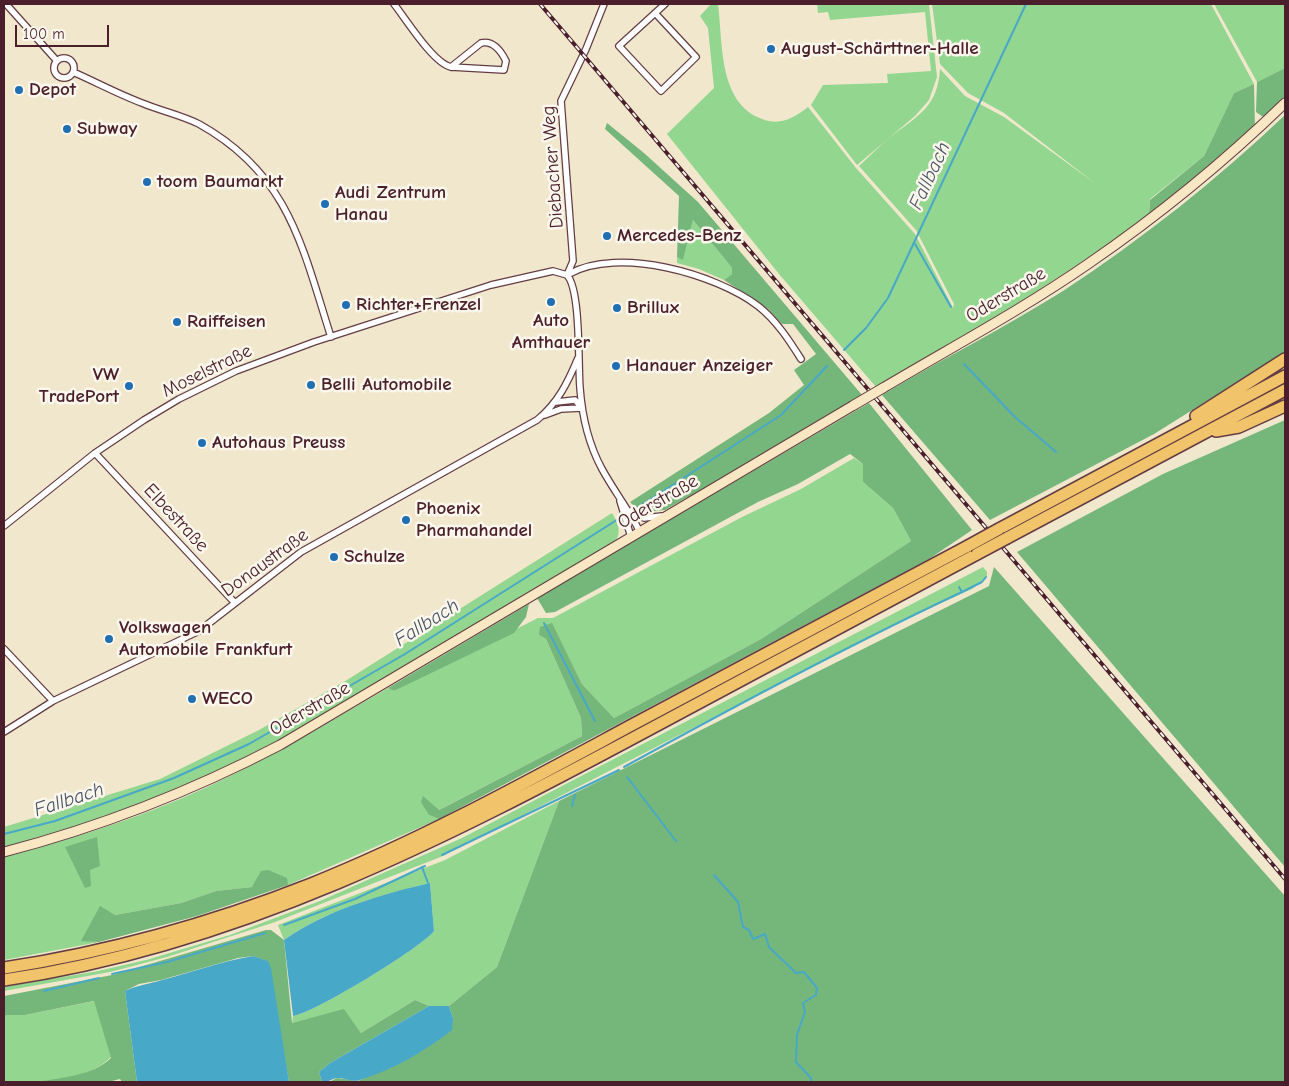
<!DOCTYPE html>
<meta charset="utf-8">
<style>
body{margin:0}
#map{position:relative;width:1289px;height:1086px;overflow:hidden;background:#f1e7cd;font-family:"Comic Neue",sans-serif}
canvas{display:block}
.frame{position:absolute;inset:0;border:5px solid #4a1f2b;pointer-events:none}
.scale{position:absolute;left:15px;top:25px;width:94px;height:22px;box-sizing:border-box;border:2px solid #4a1f2b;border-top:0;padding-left:6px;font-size:15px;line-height:18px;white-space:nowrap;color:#4a1f2b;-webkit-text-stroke:4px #fbf7ec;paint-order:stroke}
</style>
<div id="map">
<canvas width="1289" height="1086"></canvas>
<div class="frame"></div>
<div class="scale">100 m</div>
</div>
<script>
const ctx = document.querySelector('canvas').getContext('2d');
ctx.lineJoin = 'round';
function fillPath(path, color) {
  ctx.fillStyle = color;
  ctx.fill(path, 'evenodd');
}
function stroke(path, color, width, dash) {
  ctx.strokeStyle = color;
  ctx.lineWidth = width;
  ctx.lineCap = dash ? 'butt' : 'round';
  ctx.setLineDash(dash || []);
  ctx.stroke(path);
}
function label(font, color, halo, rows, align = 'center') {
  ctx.font = font + ' "Comic Neue",sans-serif';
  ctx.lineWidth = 5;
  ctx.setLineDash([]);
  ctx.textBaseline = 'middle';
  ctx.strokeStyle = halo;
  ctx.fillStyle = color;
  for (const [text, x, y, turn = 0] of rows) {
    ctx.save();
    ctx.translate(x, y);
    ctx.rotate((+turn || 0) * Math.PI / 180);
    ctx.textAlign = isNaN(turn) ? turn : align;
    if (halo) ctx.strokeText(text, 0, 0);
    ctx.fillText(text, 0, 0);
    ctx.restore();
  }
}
fillPath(new Path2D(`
 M711,4h7c5,39 0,99 44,115 18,7 32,-1 46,-12l48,61 59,66 38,74 1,-4 -38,-74 -57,-64c11,-10 22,-22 34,-31 26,-20 45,-29 47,-66l25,27 39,21 92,67 -92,-71 -36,-20 -28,-29 -8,-60h279l43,80 -20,9 -30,63 -54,43 -1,15c-86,65 -180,119 -273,173l-97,-113 -112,-140 47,-46 -6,-60 -8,-12z
 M817,4h112l8,73 -8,23 -14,16 -58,49 -46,-60 12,-20 65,-2 -1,-9 44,-3 -6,-59 -95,8 -2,-8 -10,1z
 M1214,4h71v64l-28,14z
 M693,220l39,48v6l-8,6 -25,-11 -22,-6v-6l6,2z
 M854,458l9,6v18l30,26 18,33 -150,98 -147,79 -32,-34 -30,-60 -13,11 7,4 35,79 1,18 -153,79 10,4 -151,66 -2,-7 -17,-8 -17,17 -36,4 -35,12 -66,12 -33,25 17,2 -95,18v-104c79,-19 159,-46 232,-83 52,-26 102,-56 152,-85l6,3 144,-73h15l189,-101 59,-28z
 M612,513c6,10 10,19 3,29l-337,201 -140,65 -134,41v-22l156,-48 99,-49 88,-50z
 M983,567l4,5v5l-15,12 -64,29 -465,238 -168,66 -108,35 -57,15 -106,19v-4l94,-16 48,-11 84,-25 90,-34 142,-63z
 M559,801l-62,166 -48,39h-20l-14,-6 -54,33 -17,-23 -52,13 1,-7c23,-4 128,-68 141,-85l-4,-48c-49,12 -105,27 -146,57l-6,-15 167,-65z
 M95,1001l16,56c-26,26 -73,25 -107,25v-67h21z`), '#92d68f');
fillPath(new Path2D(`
 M1285,68v31l-19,20 -10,-7 1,-30z
 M1254,84l1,46 -106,84 1,-14 54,-44 30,-63z
 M1285,115v237l-131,82 -164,86 -108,-125c60,-36 122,-67 181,-104 79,-52 154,-111 222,-176z
 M607,123l37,30 54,49 164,193 -162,99 -14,4 -21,12 -19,2 -9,-3 -7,-7 139,-89 35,-28 -10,-15 22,-16 -23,-30h-11l-14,-15 -44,-29 8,-6v-6l-39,-48 -10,40 -6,-3 2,-61 -74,-67z
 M869,403l103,127 -43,29 -490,260 -10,-4 -8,-13 2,-6 16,14 143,-74 -1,-18 -35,-79 -7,-4 1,-8 12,-4 30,61 32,34 147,-79 150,-98 -18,-33 -30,-26v-18l-13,-10 -52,30 -40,18 -203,110 -9,1 -9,-15z
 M1285,420v447l-268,-315 146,-78z
 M994,567l291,329v186h-956l8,-4 21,3 18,-8 77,-55 -4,-12 48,-39 62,-166 430,-215z
 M529,604l-3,13 -12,16 -120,58 -6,-3z
 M97,837l3,29 -10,4 1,16 -6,2 -20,-41z
 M269,870l18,8 1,7 -91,31 -98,26 -18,-1 19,-35 15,9 66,-12 35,-12 36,-4 9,-16z
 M266,930h5l13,10 8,83 52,-14 17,24 54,-33 14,6 -99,57 -11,9 3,10h-33l-22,-121 -14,-5 -15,2 -77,22 -22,4 -14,7 12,91h-15l-2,-3 -12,3h-70c25,-5 54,-6 73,-24l-17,-57 -69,14h-21v-19l108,-21z`), '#75b77a');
fillPath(new Path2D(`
 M430,883l4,48c-13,17 -118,81 -141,85l-9,-76c40,-29 98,-46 146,-57z
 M253,956l15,5 3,7 18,114h-152l-12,-91c13,-6 24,-7 37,-11 31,-8 60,-19 91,-24z
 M429,1006h20l4,12 -1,12c-28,22 -58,39 -92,50 -8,3 -16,-3 -23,-2 -6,1 -8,4 -15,4l-3,-10 11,-9z`), '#48a8c7');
stroke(new Path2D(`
 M915,244l36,63
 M844,350l22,-22 22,-30 138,-294
 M964,364l51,53 41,35
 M634,510l147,-95 46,-49
 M959,587l3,5 20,-10 4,-5
 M544,623l51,98
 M624,767c111,-61 223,-121 338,-175
 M627,777l49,64
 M572,806l3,-11
 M4,834l51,-13 119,-43 75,-34 156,-90 218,-138
 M442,855l177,-85
 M422,867l6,16
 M714,875l24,27 5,25 6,3 4,9 12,-5 4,13 27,26 8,-1 13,16 -1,7 -13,8 2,9 -8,23 -1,27 15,16v4
 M284,925l71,-26 70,-33
 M112,974l55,-12 98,-29
 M44,991l55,-13`), '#48a8c7', 2);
const street = new Path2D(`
 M6,4l51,57
 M394,4c12,15 39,59 57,63l53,3 2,-9c-5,-10 -13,-21 -25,-18l-30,24
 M655,13l41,44 -35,34 -42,-45 46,-42
 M54 68a10 10 0 1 1 20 0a10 10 0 1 1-20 0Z
 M73,72c23,10 45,22 69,31 19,8 39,12 57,21 90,50 103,122 132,213
 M569,274c49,-28 147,0 189,32 18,14 31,34 43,53
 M567,275l6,-14 -12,-160 25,-52 18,-45
 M556,402l19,-2 7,8
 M545,415l16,-6 21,-1
 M95,453l140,150
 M620,501l11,36
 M631,511l13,7 18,-2
 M4,526l91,-73 49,-33 35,-21 57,-28 78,-29 177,-57 62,-14 14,4c14,15 11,90 13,113 2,27 9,57 22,81 12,22 27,41 38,63
 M4,649l49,52
 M4,732l49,-31 146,-70 102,-79 236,-132c21,-17 31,-38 41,-62`);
const secondary = new Path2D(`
 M883,388c69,-41 140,-79 205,-124 70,-48 136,-102 197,-161
 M4,852c96,-25 188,-61 276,-107l574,-340`);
const highway = new Path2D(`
 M1196,416l89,-57
 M1216,431l23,-4 46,-21
 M999,529l286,-153
 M1007,538l278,-148
 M4,968c105,-16 208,-45 307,-84 110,-44 215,-102 319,-158 113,-60 225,-120 338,-180
 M4,980c233,-34 441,-141 646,-251 109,-59 218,-117 327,-175`);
stroke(street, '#633d43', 8);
stroke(secondary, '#633d43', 11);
stroke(highway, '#633d43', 14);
stroke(street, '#fff', 5.5);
stroke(secondary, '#f9e7c3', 9);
stroke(highway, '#f1c36a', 11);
const rail = new Path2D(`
 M540,4l745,875`);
stroke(rail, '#4a1f2b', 4);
stroke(rail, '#fbf7ec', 2, [5.5]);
const secondaryBridge = new Path2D(`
 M854,405l29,-17`);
const highwayBridge = new Path2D(`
 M968,546l31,-17
 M977,554l30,-16`);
stroke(secondaryBridge, '#633d43', 11, []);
stroke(highwayBridge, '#633d43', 14, []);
stroke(secondaryBridge, '#f9e7c3', 9);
stroke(highwayBridge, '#f1c36a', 11);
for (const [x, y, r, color] of [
 [771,49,5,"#1f6fb2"],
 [19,90,5,"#1f6fb2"],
 [67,129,5,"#1f6fb2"],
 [147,182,5,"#1f6fb2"],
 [325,204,5,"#1f6fb2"],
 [607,236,5,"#1f6fb2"],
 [551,302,5,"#1f6fb2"],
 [346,305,5,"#1f6fb2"],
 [617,308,5,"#1f6fb2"],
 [177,322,5,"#1f6fb2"],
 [616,366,5,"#1f6fb2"],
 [311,385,5,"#1f6fb2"],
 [129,386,5,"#1f6fb2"],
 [202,443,5,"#1f6fb2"],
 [406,520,5,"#1f6fb2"],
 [334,557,5,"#1f6fb2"],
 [109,639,5,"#1f6fb2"],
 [192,699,5,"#1f6fb2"]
]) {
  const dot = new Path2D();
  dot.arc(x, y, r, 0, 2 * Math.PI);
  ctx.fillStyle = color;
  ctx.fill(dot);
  stroke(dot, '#fbf7ec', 2);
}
label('bold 19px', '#4a1f2b', '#fbf7ec', [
 ["August-Schärttner-Halle",781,49],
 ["Depot",29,90],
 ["Subway",77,129],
 ["toom Baumarkt",157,182],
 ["Audi Zentrum",335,193],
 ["Hanau",335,215],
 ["Mercedes-Benz",617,236],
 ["Richter+Frenzel",356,305],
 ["Brillux",627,308],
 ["Auto",551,321,"center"],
 ["Amthauer",551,343,"center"],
 ["Raiffeisen",187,322],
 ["Hanauer Anzeiger",626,366],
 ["VW",119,375,"right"],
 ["TradePort",119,397,"right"],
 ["Belli Automobile",321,385],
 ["Autohaus Preuss",212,443],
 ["Phoenix",416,509],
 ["Pharmahandel",416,531],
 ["Schulze",344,557],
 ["Volkswagen",119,628],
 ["Automobile Frankfurt",119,650],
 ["WECO",202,699]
], 'left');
label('19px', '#4a1f2b', '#fbf7ec', [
 ["Diebacher Weg",553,167,-94],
 ["Oderstraße",1006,295,-31],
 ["Moselstraße",207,371,-26],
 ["Oderstraße",658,502,-30],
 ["Elbestraße",176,518,47],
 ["Donaustraße",265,563,-36],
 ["Oderstraße",310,709,-30]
]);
label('italic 20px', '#495669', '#fbf7ec', [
 ["Fallbach",930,176,-65],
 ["Fallbach",427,623,-32],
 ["Fallbach",69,800,-18]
]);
</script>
